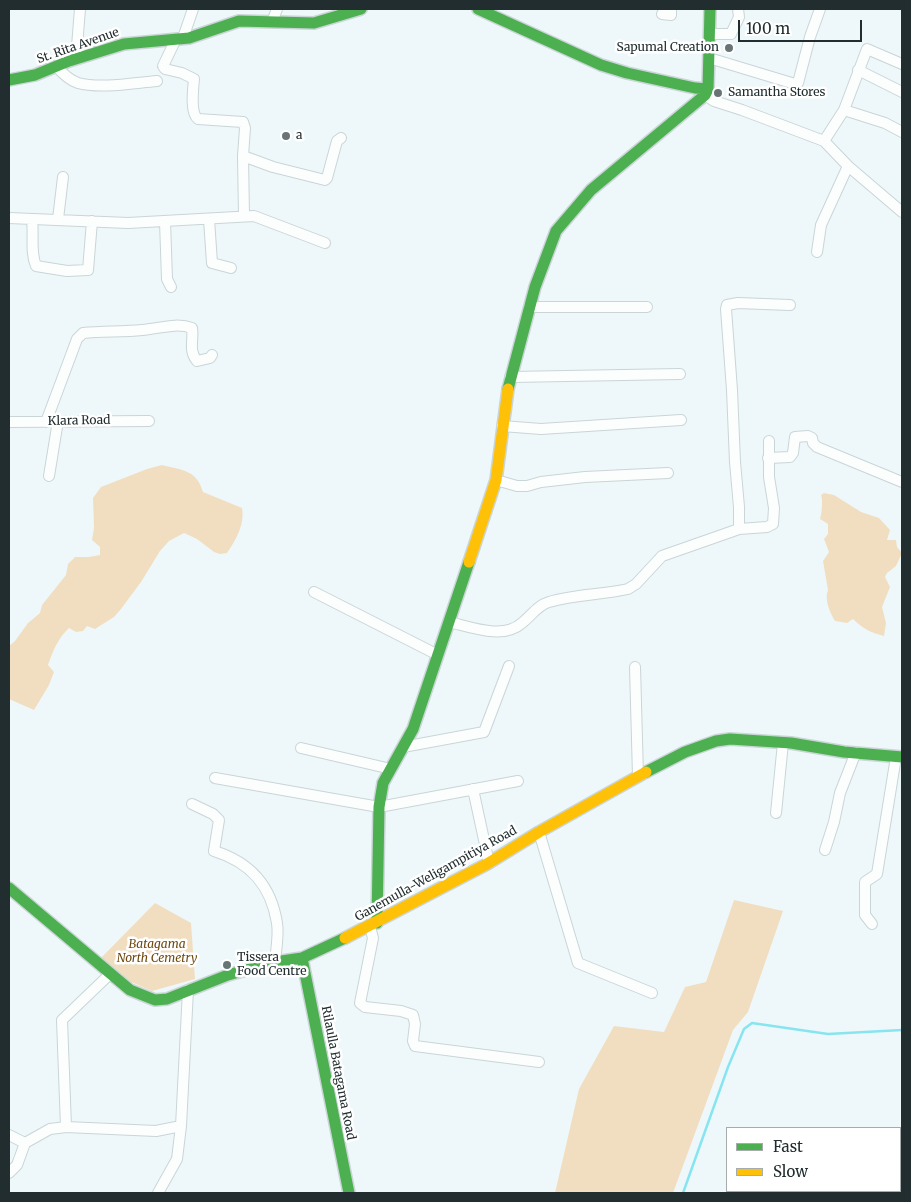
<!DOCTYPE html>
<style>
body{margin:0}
#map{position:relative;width:911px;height:1202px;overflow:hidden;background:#eef8fa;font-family:Merriweather,serif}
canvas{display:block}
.frame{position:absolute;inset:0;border:10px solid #212d2e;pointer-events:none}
.legend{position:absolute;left:726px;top:1127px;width:175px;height:65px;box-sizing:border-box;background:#fff;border:1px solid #a6abab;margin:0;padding:6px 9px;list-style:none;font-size:15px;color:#212d2e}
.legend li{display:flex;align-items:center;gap:10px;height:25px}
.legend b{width:25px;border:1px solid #a6abab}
.scale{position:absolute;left:738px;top:20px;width:124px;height:22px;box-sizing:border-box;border:2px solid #212d2e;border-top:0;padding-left:6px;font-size:15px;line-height:18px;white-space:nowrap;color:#212d2e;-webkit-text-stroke:4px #fff;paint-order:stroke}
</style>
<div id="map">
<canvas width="911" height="1202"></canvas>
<div class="frame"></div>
<ul class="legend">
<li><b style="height:6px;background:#4caf50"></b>Fast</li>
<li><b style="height:6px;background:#ffc107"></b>Slow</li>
</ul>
<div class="scale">100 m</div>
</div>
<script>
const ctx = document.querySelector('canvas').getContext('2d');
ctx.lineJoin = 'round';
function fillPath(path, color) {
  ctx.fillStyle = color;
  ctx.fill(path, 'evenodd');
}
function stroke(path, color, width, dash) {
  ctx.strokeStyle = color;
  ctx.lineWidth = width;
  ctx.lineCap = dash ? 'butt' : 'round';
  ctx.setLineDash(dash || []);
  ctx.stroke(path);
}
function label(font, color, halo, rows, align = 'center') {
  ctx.font = font + ' Merriweather,serif';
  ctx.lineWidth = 5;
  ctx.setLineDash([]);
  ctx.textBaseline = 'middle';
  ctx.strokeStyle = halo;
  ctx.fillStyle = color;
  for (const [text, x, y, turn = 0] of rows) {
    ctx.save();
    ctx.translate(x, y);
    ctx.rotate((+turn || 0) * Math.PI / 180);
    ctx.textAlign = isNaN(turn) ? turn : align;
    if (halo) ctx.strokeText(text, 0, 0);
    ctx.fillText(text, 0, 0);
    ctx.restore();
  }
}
fillPath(new Path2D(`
 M162,465c20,5 35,5 41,27l39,16c3,16 -6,32 -15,45l-7,1 -6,-2 -17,-13 -13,-6 -15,8 -9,10 -19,31 -20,27 -7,8 -19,12 -8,-3 -4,5 -7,1 -7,-4c-11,10 -16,23 -21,37l6,7 -5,13 -15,25 -25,-11v-53l6,-5 13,-18 12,-10 2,-8 24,-30 2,-11 7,-7h14l11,-2v-8l-8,-7 2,-12 -1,-30 8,-11 46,-18z
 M824,493l10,2 27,17 18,6 11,12 -3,10h9l1,7 5,6 -6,13 -9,7 -2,4 5,10 -8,20 4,16 -2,13c-12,-3 -21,-7 -31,-17l-6,4 -12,-2c-5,-8 -11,-22 -7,-31l-5,-29 6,-9 -5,-13 4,-5v-10l-8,-5c2,-6 3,-20 1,-24z
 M734,900l49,11 -35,101 -15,18 -60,163h-118l24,-104 35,-63 50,6 21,-45 21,-5z
 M155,903l36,20 4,56 -43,12 -23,-10 -29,-22z`), '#f1dec0');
stroke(new Path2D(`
 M683,1193l45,-126 16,-38 8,-6 76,11 74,-4`), '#87e5ef', 2.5);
const street = new Path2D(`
 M662,14l9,1v-6
 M272,22l5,-13
 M709,34h22l8,-17 -1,-8
 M183,38l10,-29
 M176,39l-13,27 2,3 17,4 12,6c-1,11 -4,34 4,40l45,3 2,6 -2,28
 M709,58l86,26 3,-1 12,-46 10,-28
 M76,59l4,-50
 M56,66c6,7 13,14 22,17 22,6 55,0 79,-2
 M858,70l44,22
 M705,95l9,6 28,9 82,31 24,25 54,46
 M844,110l23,-61 35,15
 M824,141l20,-31 41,13 17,9
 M244,216l-1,-60 30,11 52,13 2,-2 10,-37 4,-3
 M9,218l119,5 126,-7 71,27
 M58,219l5,-42
 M209,219l3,44 19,5
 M32,220c2,15 -2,32 4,46l31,5 21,-1 4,-49
 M165,221l2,58 4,8
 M817,252l4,-27 27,-59
 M529,307h118
 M510,377l170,-3
 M9,422l140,-1
 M46,422l31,-83 6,-6c20,-2 39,-1 59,-3 16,-1 34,-8 50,-2 2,12 -4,22 5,33l13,-3 2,-3
 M502,426l39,3 140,-9
 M768,458l22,-1 3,-4 2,-16 13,-1 4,2 1,5 4,4 85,35
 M49,476l9,-55
 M496,480l21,6h10l14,-4 44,-5 83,-4
 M739,529l28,-2 6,-3 1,-16 -5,-31v-36
 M314,592l124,63
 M449,622c22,5 54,18 73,1 9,-7 16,-18 27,-21 26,-8 53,-7 79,-13l8,-5 26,-28 77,-27v-22l-4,-45 -3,-72 -6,-81 1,-4 11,-2 52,2
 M635,667l3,109
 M403,747l81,-15 25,-66
 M301,748l90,21
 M215,778l164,29 139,-26
 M473,789l16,74
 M192,804l21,10 6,6 -5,31c36,11 57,34 63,72 2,12 -1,27 -2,39
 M776,813l7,-70
 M539,832l39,131 74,30
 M825,850l9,-28 6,-29 16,-41
 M872,924l-7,-9v-33l12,-8 19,-117
 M370,927l3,11 -13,65 5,4 36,4 12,4 2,9 -2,17 2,5 124,16
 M66,1127l-4,-107 48,-46
 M9,1135l16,8
 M9,1173l8,-8 8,-22 25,-14 16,-2 90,4 25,-5 7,-136
 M158,1193l19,-34 4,-33`);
const fast = new Path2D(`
 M478,9l123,56 26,8 68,15 13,1
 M9,80l26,-5 34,-14 55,-17 65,-6 50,-17 75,2 47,-14
 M708,89l2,-80
 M508,389l27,-102 21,-56 35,-41 114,-95 3,-6
 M646,772l39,-20 31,-11 14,-2 61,4 53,9 58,5
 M9,888l121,102 25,10 12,-1 61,-24 47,-13 27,-4 43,-20
 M377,923l2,-116 4,-24 30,-54 56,-167
 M302,958l47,235`);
const slow = new Path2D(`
 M469,562l27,-82 12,-91
 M345,938l142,-74 52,-32 107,-60`);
stroke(street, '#cad5d6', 12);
stroke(fast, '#cad5d6', 14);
stroke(slow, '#cad5d6', 14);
stroke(street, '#fcfefe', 10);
stroke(fast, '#4caf50', 11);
stroke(slow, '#ffc107', 11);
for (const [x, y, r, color] of [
 [729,48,5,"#697475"],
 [718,93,5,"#697475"],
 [286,136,5,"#697475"],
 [227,965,5,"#697475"]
]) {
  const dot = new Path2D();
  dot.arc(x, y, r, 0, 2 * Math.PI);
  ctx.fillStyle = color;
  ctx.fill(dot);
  stroke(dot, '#fff', 2);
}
label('12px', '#212d2e', '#fff', [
 ["St. Rita Avenue",78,46,-19],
 ["Klara Road",79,421,-1],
 ["Ganemulla-Weligampitiya Road",436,874,-29],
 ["Rilaulla Batagama Road",338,1073,79]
]);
label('12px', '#212d2e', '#fff', [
 ["Sapumal Creation",719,48,"right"],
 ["Samantha Stores",728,93],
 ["a",296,136],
 ["Tissera",237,958],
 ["Food Centre",237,972]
], 'left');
label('italic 12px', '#6e490e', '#fff', [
 ["Batagama",157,945],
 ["North Cemetry",157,959]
]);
</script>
